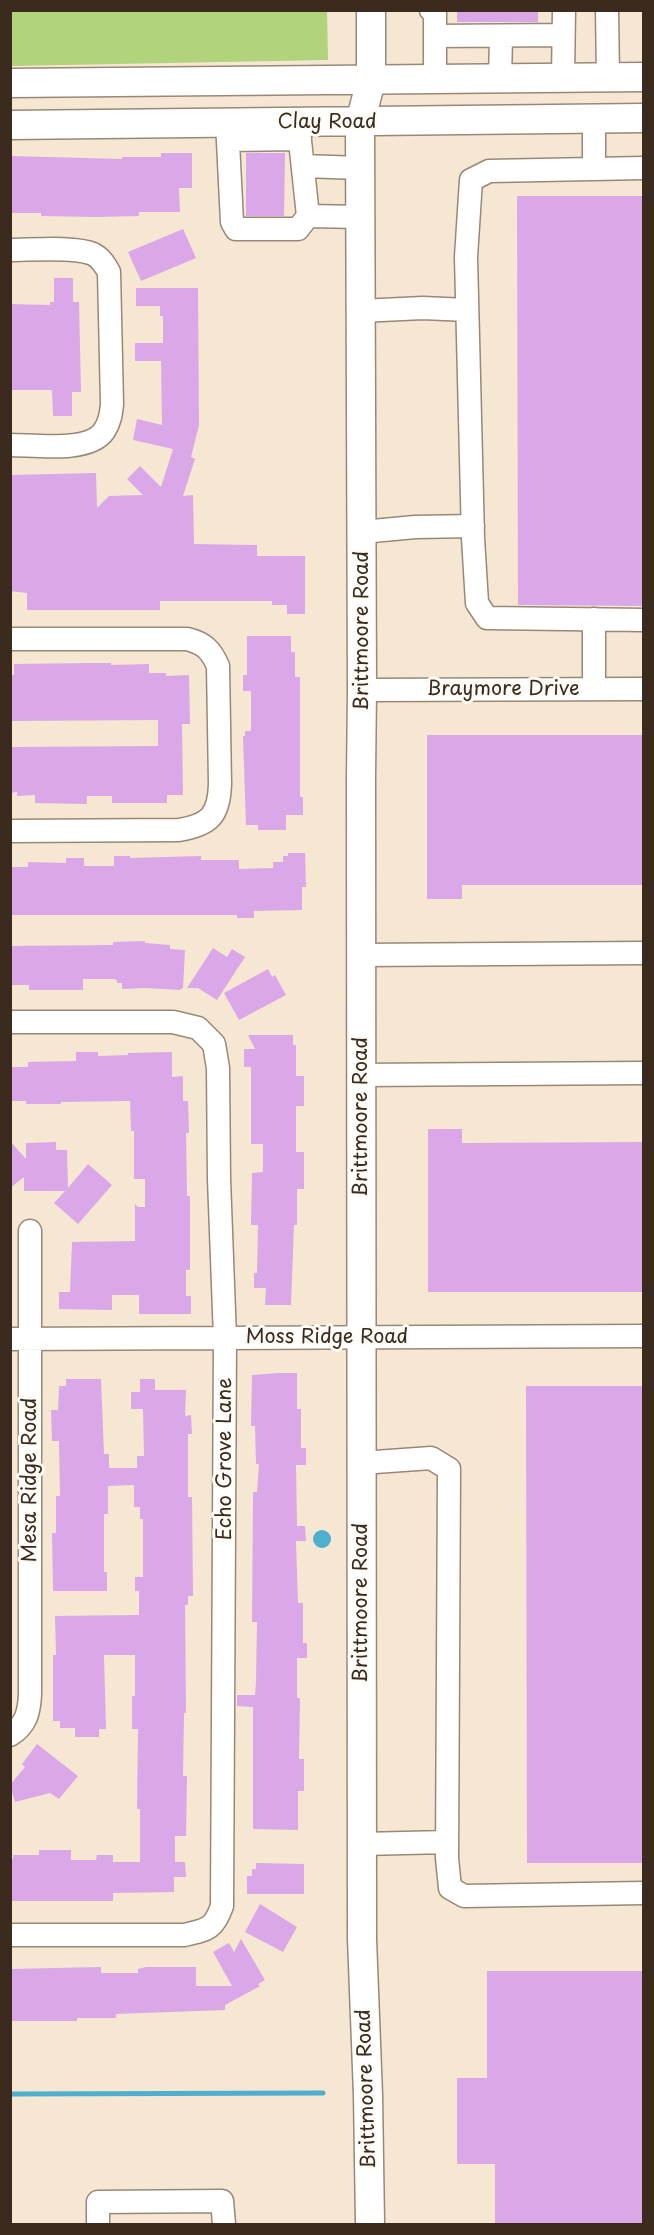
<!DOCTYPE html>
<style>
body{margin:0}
#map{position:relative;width:654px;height:2235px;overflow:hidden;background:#f6e7d2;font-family:"Playpen Sans",sans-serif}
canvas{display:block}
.frame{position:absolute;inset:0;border:12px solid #3b2a1e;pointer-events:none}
</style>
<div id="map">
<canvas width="654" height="2235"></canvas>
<div class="frame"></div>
</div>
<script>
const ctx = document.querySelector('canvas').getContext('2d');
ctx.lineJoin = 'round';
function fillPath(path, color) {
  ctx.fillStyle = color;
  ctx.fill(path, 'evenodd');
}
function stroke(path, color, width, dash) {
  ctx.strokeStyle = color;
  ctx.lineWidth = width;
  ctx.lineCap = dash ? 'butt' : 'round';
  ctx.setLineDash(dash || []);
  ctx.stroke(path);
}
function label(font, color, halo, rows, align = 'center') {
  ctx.font = font + ' "Playpen Sans",sans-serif';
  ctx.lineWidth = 6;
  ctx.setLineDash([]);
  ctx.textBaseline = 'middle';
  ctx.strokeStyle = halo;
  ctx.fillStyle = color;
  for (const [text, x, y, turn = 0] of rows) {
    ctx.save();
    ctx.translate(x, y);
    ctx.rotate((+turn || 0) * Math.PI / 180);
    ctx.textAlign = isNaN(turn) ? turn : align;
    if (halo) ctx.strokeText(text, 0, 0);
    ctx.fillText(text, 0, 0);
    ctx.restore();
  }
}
fillPath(new Path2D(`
 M10,11h317l1,49 -317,6z`), '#b0d37b');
fillPath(new Path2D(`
 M313 1539a9 9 0 1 1 18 0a9 9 0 1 1-18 0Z`), '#50afcf');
stroke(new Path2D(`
 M10,2094l313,-1`), '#50afcf', 5);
fillPath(new Path2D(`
 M457,10h81v12h-81z
 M161,153h31v35h-13l1,24h-41v4l-42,1 -56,-1v-3h-31v-57l112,3v-2h39z
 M246,153h39l-1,63h-38z
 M517,196h127v410l-126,-1z
 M183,229l13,29 -55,23 -13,-29z
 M54,278h19v24h6l2,90h-9v24h-19l-1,-26h-42v-86l40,1v-3h4z
 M136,288h62l1,137 -8,32 4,2 -12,37 10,-1 1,49 63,1v11h48v58h-18v-9h-15v-4h-112v9h-133v-17l-17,-2v-116l86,-2 1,35 12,-12 34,-1 -16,-16 13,-13 21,21 12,-38 -40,-9 4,-21 25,6 -1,-64h-26v-18h28v-27h-3v-10h-24z
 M247,636h44v16h4v25h5v120h3v18h-17v15h-28v-5h-12l-3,-89h2v-5h6v-40h-8v-16h4z
 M90,663h21v2l38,-1v9h17v3l23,-1 1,49h-8l1,71h-16v8h-55v-7h-25v8l-52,-1v-8l-18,1v-4l-7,1v-46l148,-1v-26l-148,1v-46h4v-11z
 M427,735h217v150h-182v14h-35z
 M288,853h17l1,34h-4v23l-48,1v7h-17v-3h-226v-48h17v-5l38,1v-5h18v8h30v-10h16v2l71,-2v4h38v9l34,-1v-6h10v-6h5z
 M145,941v2l25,2v4l15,1 -2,38 -3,2 -35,-2 -23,1v-6h-5v-3l-4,-1h-30v11h-54v-5h-19v-39l103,-1v-3z
 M213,948l14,9 5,-8 13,8 -28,43 -19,-12h-11z
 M268,969l4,8 3,-2 11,20 -47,25 -15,-27z
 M248,1035h45v10h3v31h8v30h-8v46h8v37h-7v36h-3l-3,80h-26l1,-17h-12v-15h3l1,-48h-7l1,-52 11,-1v-28h-12v-77h-7v-18h11z
 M76,1052h22v4l30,-1v-2l44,-1v25l11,-1v25h5l1,32h-3l1,63h3v74h-4v26h5v18h-52v-19h-27v15l-53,-1v-17h11l2,-50 63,-1v-37l3,3h7v-28h-11v-48h-3l-1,-30 -69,1v2h-35v-3h-16v-34h18v-5l48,-1z
 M428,1129h34v14l182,-1v150h-216z
 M10,1141l16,18v-16l30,-1v8h11l1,38 20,-24 24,21 -34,39 -24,-21 11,-12h-41v-14l-14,11z
 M279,1373h18v36h4v39h5v17h-10l1,61h8l1,15h-10l2,62h5v40h4v15h-10v40h3l-1,61h5v32h-6v39l-45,-1v-122l-16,-1v-11h18l1,-14 1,-59h-5l1,-130h4l2,-28h-3l-1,-38h-4l1,-51z
 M66,1379h35l3,75h5v14h28v-12h7l-1,-47h-12v-17h9v-13h15v11h31l-1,26 6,-1 1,19h-4v63h4l1,99h-5v9h-3l1,108h-2l-1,63h4l-1,60h-11v26h10l1,15h-12v15l-61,1v8h-103v-42h3v-4h26v-5h32v10h25l1,-5h16v7h27v-53h-3l1,-80h-6v-33h3v-41h-31l2,74h-7v8h-24v-9h-15v-7h-7v-66h3l-1,-39 84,-1v-24h-4v-14h8v-58h-3v-12h-6v-22l-26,1v28h-4v58h3v19h-54l-1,-58h4v-37h4l-1,-55h-7l-1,-31h7l1,-24h7z
 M526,1386h118v477h-117z
 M37,1744l41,32 -19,23 -9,-6 -35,9 -5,-17 15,-18 -3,-3z
 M256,1863l48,1v30h-57v-18h5v-7h4z
 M260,1904l37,23 -14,25 -38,-20z
 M241,1939l24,41 -7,4 2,2 -35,19v5l-109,4v4h-39v3h-67v-52l91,-2v6h37v-4l8,-2h50v19h36l-19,-34 16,-9 5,9z
 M487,1971h157v253h-149v-60h-38v-86h30z`), '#daa7e8');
const minor = new Path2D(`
 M431,10l4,4v22l128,-1
 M607,10l1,67
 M563,78l1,-68
 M500,79l1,-42
 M435,80v-44
 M594,118v51
 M227,122l5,100 4,7h62l10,-13 52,1
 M298,122l10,94
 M228,140l72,-1
 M303,166l57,2
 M644,168l-155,3 -18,9 -5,77 7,281 4,65 10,15 157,2
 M10,250c21,0 65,-4 83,4 8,4 12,11 16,18l3,132c-1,10 -2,18 -8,27 -15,22 -69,14 -94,14
 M360,311l63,-3 44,2
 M362,532l53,-5 58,-1
 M10,639h177c17,4 24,11 31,27l2,118c-1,31 -10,41 -41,46l-169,1
 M594,689v-70
 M362,690l282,-1
 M361,955l283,-2
 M10,1022h163l25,6 16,16 4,24 1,111 6,159 -3,568c-8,23 -15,24 -38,29h-174
 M361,1075l283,-2
 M10,1339l634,-3
 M361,1463l70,-5 18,11 -2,389 3,30 14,8 180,-3
 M10,1735c16,-10 19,-22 20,-40v-464
 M362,1844l85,-2
 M98,2224v-22l124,-1 2,23`);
const major = new Path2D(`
 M10,83l634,-6
 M10,125l634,-7
 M370,2224l-2,-129 -6,-156 -1,-1163 1,-86 -2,-568 11,-41v-71`);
stroke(minor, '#988878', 25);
stroke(major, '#988878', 31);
stroke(minor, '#fff', 22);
stroke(major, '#fff', 28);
label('20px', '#3b2a1e', '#fdfcf7', [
 ["Clay Road",327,122],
 ["Brittmoore Road",362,631,-90],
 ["Braymore Drive",503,689],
 ["Brittmoore Road",361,1117,-90],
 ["Moss Ridge Road",327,1337],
 ["Echo Grove Lane",225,1459,-90],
 ["Mesa Ridge Road",30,1480,-90],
 ["Brittmoore Road",361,1603,-90],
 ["Brittmoore Road",367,2089,-92]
]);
</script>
